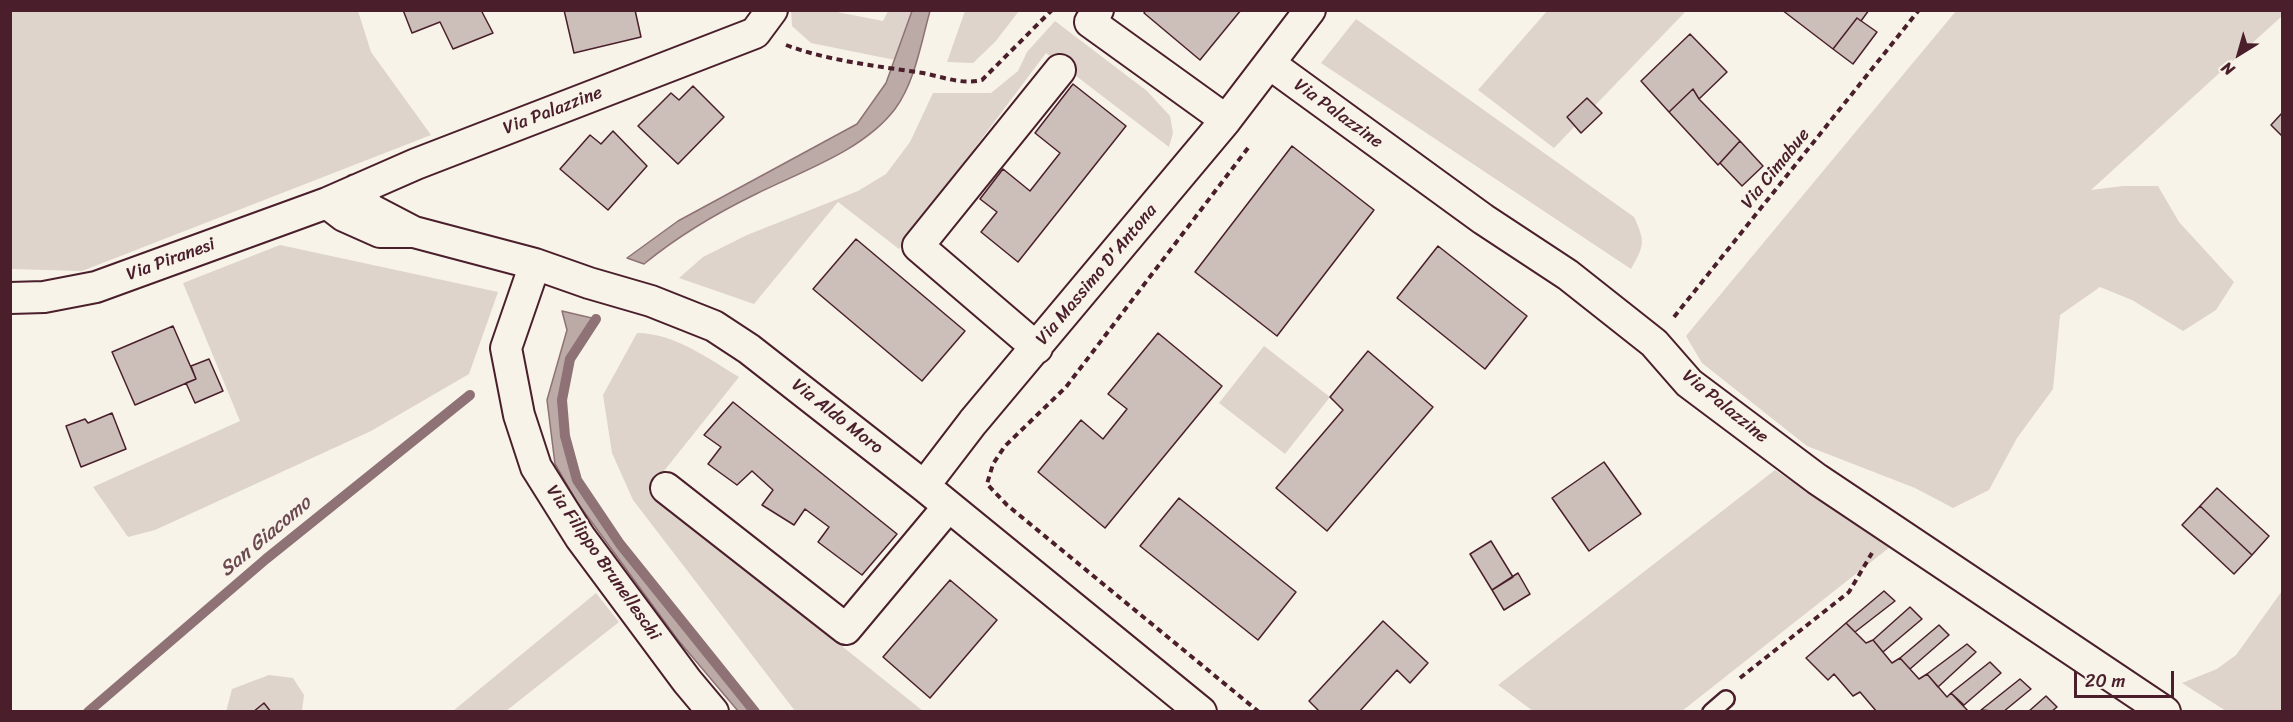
<!DOCTYPE html>
<style>
body{margin:0}
#map{position:relative;width:2293px;height:722px;overflow:hidden;background:#f7f3e8;font-family:Sriracha,sans-serif}
canvas{display:block}
.frame{position:absolute;inset:0;border:12px solid #4a1f2b;pointer-events:none}
.north{position:absolute;left:2209px;top:24px;width:60px;height:60px;-webkit-text-stroke:4px #f7f3e8;paint-order:stroke;rotate:217deg;font-size:16px;font-weight:700;line-height:24px;text-align:center;color:#4a1f2b}
.north::after{content:'';display:block;margin:auto;width:21px;height:27px;background:#4a1f2b;clip-path:polygon(50% 0,100% 100%,50% 72%,0 100%)}
.scale{position:absolute;left:2074px;top:671px;width:100px;height:27px;box-sizing:border-box;border:3px solid #4a1f2b;border-top:0;padding-left:8px;font-size:18px;line-height:21px;white-space:nowrap;color:#4a1f2b;-webkit-text-stroke:4px #f7f3e8;paint-order:stroke}
</style>
<div id="map">
<canvas width="2293" height="722"></canvas>
<div class="frame"></div>
<div class="north">N</div>
<div class="scale">20 m</div>
</div>
<script>
const ctx = document.querySelector('canvas').getContext('2d');
ctx.lineJoin = 'round';
function fillPath(path, color) {
  ctx.fillStyle = color;
  ctx.fill(path, 'evenodd');
}
function stroke(path, color, width, dash) {
  ctx.strokeStyle = color;
  ctx.lineWidth = width;
  ctx.lineCap = dash ? 'butt' : 'round';
  ctx.setLineDash(dash || []);
  ctx.stroke(path);
}
function label(font, color, halo, rows, align = 'center') {
  ctx.font = font + ' Sriracha,sans-serif';
  ctx.lineWidth = 5;
  ctx.setLineDash([]);
  ctx.textBaseline = 'middle';
  ctx.strokeStyle = halo;
  ctx.fillStyle = color;
  for (const [text, x, y, turn = 0] of rows) {
    ctx.save();
    ctx.translate(x, y);
    ctx.rotate((+turn || 0) * Math.PI / 180);
    ctx.textAlign = isNaN(turn) ? turn : align;
    if (halo) ctx.strokeText(text, 0, 0);
    ctx.fillText(text, 0, 0);
    ctx.restore();
  }
}
fillPath(new Path2D(`
 M11,10l347,1 13,41 60,83 -349,136 -71,-2z
 M791,10l41,1 51,10 5,-10h24l-17,49 -84,-17 -19,-17z
 M965,11h54l-24,31 -22,21 -26,-1z
 M1547,11h139l-132,137 -76,-58z
 M1956,11l326,-1v6l-191,174 32,-4h35l21,36 55,60 -18,28 -33,21 -51,-31 -32,-13 -40,28 -7,74 -36,49 -28,52 -36,18 -38,-20 -108,-42 -105,-83 -16,-27z
 M1356,19l278,198c12,26 10,28 -3,52l-310,-206z
 M1055,21l92,70 23,25 3,17 -4,14 -123,-94 -147,196 -61,-47 -84,102 -75,-26 24,-21 44,-22 111,-44 28,-17 24,-32 23,-49h58l27,-22 9,-19z
 M280,245l218,47 -29,82 -98,57 -216,99 -27,7 -35,-50 147,-66 -57,-138z
 M637,333c37,0 72,26 102,44l-91,114 275,220h-128l-162,-211 -21,-47 -9,-58z
 M1264,346l66,51 -45,57 -66,-51z
 M1775,470l115,77 -208,164h-149l-35,-26z
 M2282,591v120h-56l-44,-28 35,-14 19,-14z
 M596,593l23,29 -113,89h-53z
 M269,675l24,3 11,17 -2,16 -76,1 6,-23z`), '#ded4cc');
const water = new Path2D(`
 M912,11h18c-9,32 -15,71 -35,98 -32,42 -93,62 -139,85 -39,19 -78,42 -112,70l-17,-6 51,-37 179,-97 29,-41z
 M562,311l34,8 -26,40 -8,41 3,36 12,44 43,64 135,167h-17l-60,-71 -101,-138 -22,-38 -8,-64 20,-70z`);
fillPath(water, '#bcaaa7');
stroke(water, '#8e7275', 1.5);
stroke(new Path2D(`
 M596,319l-26,40 -8,41 3,36 12,44 43,64 135,168
 M88,712l178,-153 204,-164`), '#8e7275', 10);
const building = new Path2D(`
 M403,10h78l12,23 -40,16 -13,-27 -28,11z
 M564,10h71l6,27 -67,16z
 M1146,10h95l-41,50 -56,-47z
 M1782,10h87l-8,11 -4,-3 -24,31z
 M1857,18l20,14 -24,32 -20,-15z
 M1690,34l37,38 -28,27 -6,-10 -24,23 -28,-31z
 M1073,84l53,42 -108,136 -37,-30 16,-20 -17,-13 23,-30 27,22 30,-38 -25,-20z
 M693,86l31,31 -46,47 -40,-38 33,-33 8,7z
 M1693,89l6,10 41,42 -22,24 -49,-53z
 M1587,98l15,15 -21,20 -14,-16z
 M2282,113v23l-11,-11z
 M613,131l34,35 -39,44 -48,-41 30,-34 11,9z
 M1740,141l23,25 -21,20 -22,-23z
 M1292,146l82,64 -97,126 -82,-64z
 M856,239l109,92 -43,50 -109,-92z
 M1438,246l89,70 -42,53 -88,-71z
 M173,326l23,53 -61,26 -23,-53z
 M1158,333l64,53 -117,142 -67,-56 43,-52 22,19 24,-30 -19,-15z
 M1368,351l65,56 -106,124 -51,-43 67,-78 -13,-13z
 M209,359l14,32 -28,12 -9,-20 10,-4 -5,-13z
 M733,402l164,132 -35,41 -44,-33 11,-15 -24,-18 -11,16 -32,-20 11,-15 -21,-19 -15,14 -29,-21 13,-17 -17,-12z
 M112,413l14,36 -45,18 -15,-41 19,-7 3,4z
 M1604,462l37,52 -52,37 -37,-53z
 M2217,488l52,48 -17,19 -52,-49z
 M1179,498l117,94 -38,48 -118,-94z
 M2200,506l52,49 -18,19 -52,-49z
 M1491,541l22,36 -21,13 -22,-36z
 M1518,573l12,21 -26,16 -12,-20z
 M950,580l47,40 -67,78 -47,-41z
 M1884,591l11,10 -40,31 -9,-9z
 M1910,607l12,12 -39,33 -10,-12z
 M1383,621l45,42 -18,20 -13,-13 -38,42h-39l-11,-11z
 M1846,623l20,20 7,-3 19,23 8,-5 19,21 8,-5 20,23 4,-4 18,19h-92l-17,-20 -7,4 -19,-22 -6,6 -22,-22z
 M1939,625l10,10 -39,34 -10,-11z
 M1967,644l9,8 -38,35 -11,-13z
 M1990,662l11,11 -37,32 -13,-12z
 M2020,679l11,10 -28,23 -22,-2z
 M2046,696l11,11 -6,5h-23z
 M264,703l7,9h-18z`);
fillPath(building, '#ccbfb9');
stroke(building, '#4a1f2b', 1.5);
const lane = new Path2D(`
 M1711,712l15,-13`);
const street = new Path2D(`
 M1098,10l-8,12 136,98
 M1270,64l213,155 85,56 86,68 35,40 128,96 348,233
 M327,203l17,13 36,16h34l-44,-23 -14,-19
 M414,232l121,32 54,19 62,18 63,25 35,23 175,137 277,226
 M535,264l-29,84 13,67 17,52 44,70 107,144 26,31
 M10,298l34,-1 52,-10 231,-84 89,-39 339,-131 17,-23
 M1037,348l-119,-102 142,-176
 M924,486l49,-64 253,-302 84,-110
 M666,488l180,141 102,-122`);
stroke(lane, '#4a1f2b', 20);
stroke(street, '#4a1f2b', 34);
stroke(new Path2D(`
 M786,45c43,16 91,21 137,28 20,4 39,12 59,7l70,-70
 M1248,148l-182,239 -61,59 -12,18 -6,20 20,21 252,207
 M1674,317l245,-307
 M1740,678l109,-86 23,-39`), '#4a1f2b', 4, [6, 4.5]);
stroke(lane, '#f7f3e8', 15);
stroke(street, '#f7f3e8', 30);
label('18px', '#4a1f2b', '#f7f3e8', [
 ["Via Palazzine",553,111,-21],
 ["Via Palazzine",1338,114,36],
 ["Via Cimabue",1776,169,-51],
 ["Via Piranesi",171,260,-20],
 ["Via Massimo D'Antona",1097,275,-50],
 ["Via Palazzine",1725,407,39],
 ["Via Aldo Moro",837,417,38],
 ["Via Filippo Brunelleschi",603,563,55]
]);
label('italic 20px', '#6c4950', '#f7f3e8', [
 ["San Giacomo",266,537,-40]
]);
</script>
